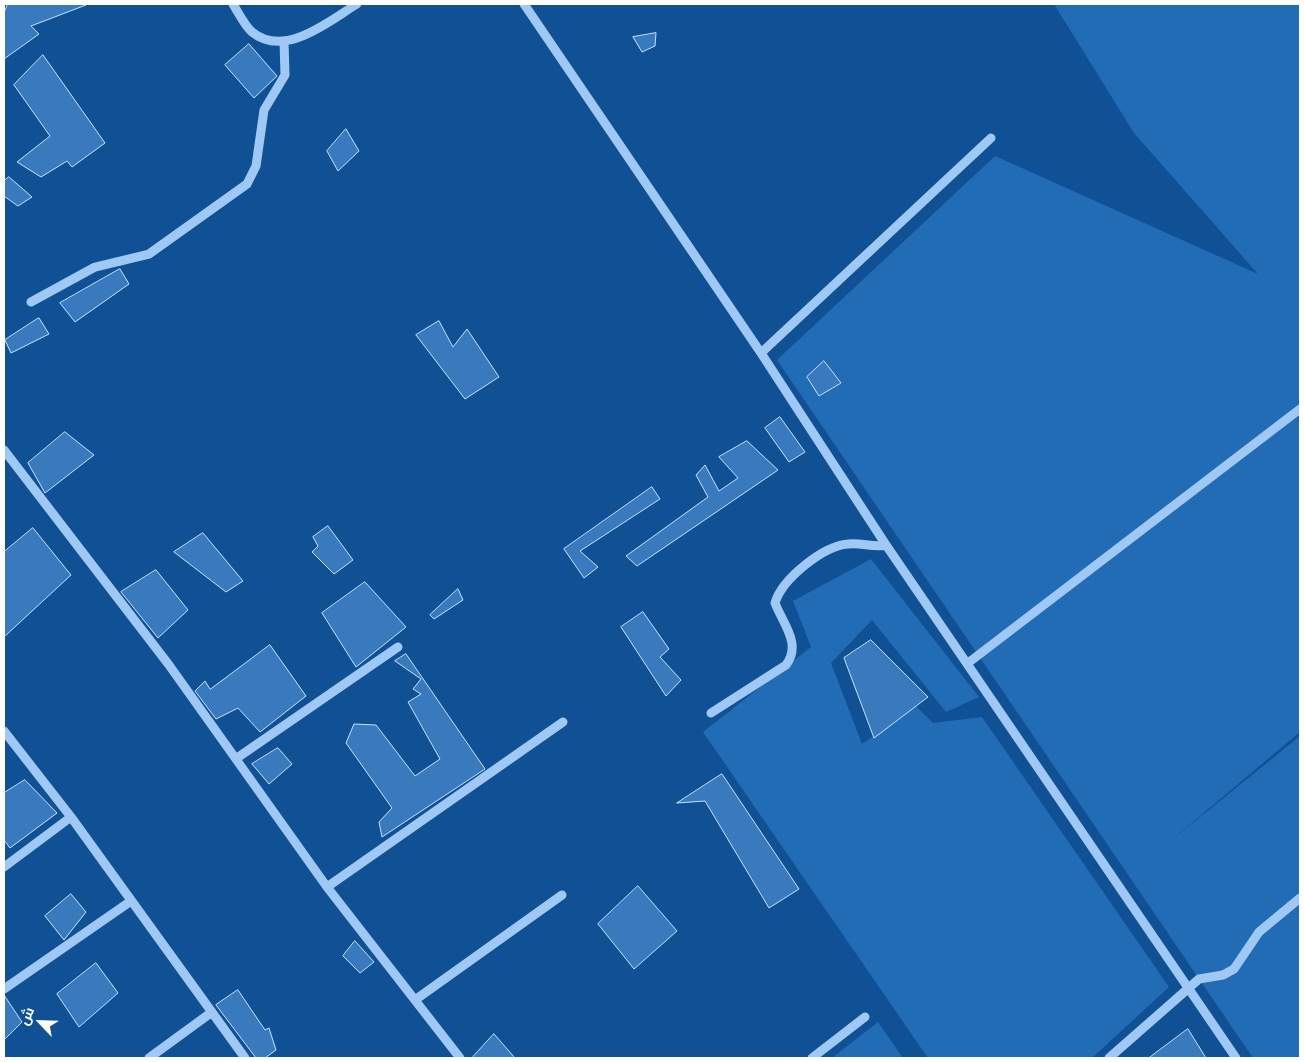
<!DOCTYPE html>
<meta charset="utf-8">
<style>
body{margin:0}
#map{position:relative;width:1304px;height:1062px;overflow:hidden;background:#105196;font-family:"DM Sans",Cairo,sans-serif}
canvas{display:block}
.frame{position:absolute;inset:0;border:5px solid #fff;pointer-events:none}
.north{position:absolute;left:15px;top:997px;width:50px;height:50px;-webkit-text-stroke:4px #105196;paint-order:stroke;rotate:294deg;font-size:14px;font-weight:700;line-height:20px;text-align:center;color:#fff}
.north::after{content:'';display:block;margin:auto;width:18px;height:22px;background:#fff;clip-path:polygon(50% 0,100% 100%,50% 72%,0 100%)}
</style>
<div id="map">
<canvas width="1304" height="1062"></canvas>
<div class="frame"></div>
<div class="north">ش</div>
</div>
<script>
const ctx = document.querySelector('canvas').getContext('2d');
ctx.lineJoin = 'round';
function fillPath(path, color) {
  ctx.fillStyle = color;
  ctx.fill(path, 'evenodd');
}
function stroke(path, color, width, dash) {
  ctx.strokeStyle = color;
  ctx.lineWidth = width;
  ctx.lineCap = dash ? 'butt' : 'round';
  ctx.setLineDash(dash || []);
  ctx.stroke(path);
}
fillPath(new Path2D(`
 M1054,4h246v728l-132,111 132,-107v322h-47l-476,-698 218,-204 263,118 -124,-141z
 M871,559l108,138 -33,15 -74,-92 -41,43 31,81 54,-38 17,17 49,-6 187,270 -77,71h-164l-225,-326 108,-85 -18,-46z
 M878,1022l25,36h-71z`), '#226bb5');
const building = new Path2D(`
 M8,4h78v1l-55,21 8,8 -35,25v-46z
 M656,33l-1,13 -13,6 -9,-15z
 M249,44l28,32 -23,22 -29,-33z
 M43,55l62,88 -33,24 -5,-6 -26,16 -24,-15 33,-26 -36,-51z
 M346,129l13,22 -21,20 -11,-20z
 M9,177l23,20 -14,9 -14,-10v-15z
 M120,269l9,15 -54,38 -15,-19z
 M39,318l10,16 -38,19 -6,-13z
 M439,321l14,26 14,-18 32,48 -34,22 -49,-64z
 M824,361l17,22 -22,13 -12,-19z
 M780,417l25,35 -16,10 -24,-34z
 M65,432l29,23 -49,38 -17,-30z
 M747,441l31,29 -141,96 -11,-10 82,-59 -12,-22 9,-10 14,26 19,-13 -19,-21z
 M652,487l8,12 -80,52 18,16 -14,11 -20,-29z
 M328,526l25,34 -19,14 -22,-22 6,-6 -5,-9z
 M33,528l38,47 -67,62v-85z
 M203,533l40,48 -17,11 -52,-40z
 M156,570l32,40 -30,28 -37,-46z
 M365,582l41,45 -50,40 -34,-54z
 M458,589l5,11 -29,19 -4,-4z
 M643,612l26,37 -9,8 21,23 -15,16 -45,-69z
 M871,640l57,57 -54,41 -30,-80z
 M270,645l36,51 -46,36 -22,-24 -22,11 -21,-28 10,-10 5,8z
 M406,654l79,115 -103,68 -3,-15 13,-14 -46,-65 8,-19 22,1 39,51 25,-17 -32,-57 13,-8 -8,-5 8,-10 -26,-18z
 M278,748l14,16 -23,20 -17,-20z
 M722,774l77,115 -30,19 -64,-107 -28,2z
 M25,780l32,33 -47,35 -6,-8v-47z
 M638,886l39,45 -43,38 -36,-45z
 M71,894l15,18 -22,28 -19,-24z
 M355,941l19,21 -14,11 -17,-17z
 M96,963l22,30 -39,34 -22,-33z
 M238,990l27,40 4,-2 7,22 -11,8h-9l-40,-53z
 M4,995l18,27 -18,18z
 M1188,1029l18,29h-57z
 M494,1034l21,24h-43z`);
fillPath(building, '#397abe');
stroke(building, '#c7e2fe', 1);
stroke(new Path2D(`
 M233,4c5,8 12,22 19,28 33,27 78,-12 105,-28
 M524,4l237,349 125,192 350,513
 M31,302l64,-35 54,-13 98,-70 9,-18 8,-56 21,-35 -1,-34
 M761,353l230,-215
 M4,450l165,215 158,222 133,171
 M968,663l332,-254
 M711,713l75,-48c16,-21 -3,-41 -11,-62 7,-24 48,-57 73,-59 13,-2 25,4 38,1
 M4,731l67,86 174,241
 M237,758l161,-111
 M4,867l67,-50
 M327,887l236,-165
 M4,989l127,-88
 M415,1000l147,-105
 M149,1058l63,-46
 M812,1058l53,-41
 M1109,1058l90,-79 24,-4 11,-6 25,-37 41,-34`), '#9fc9f4', 9);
</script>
